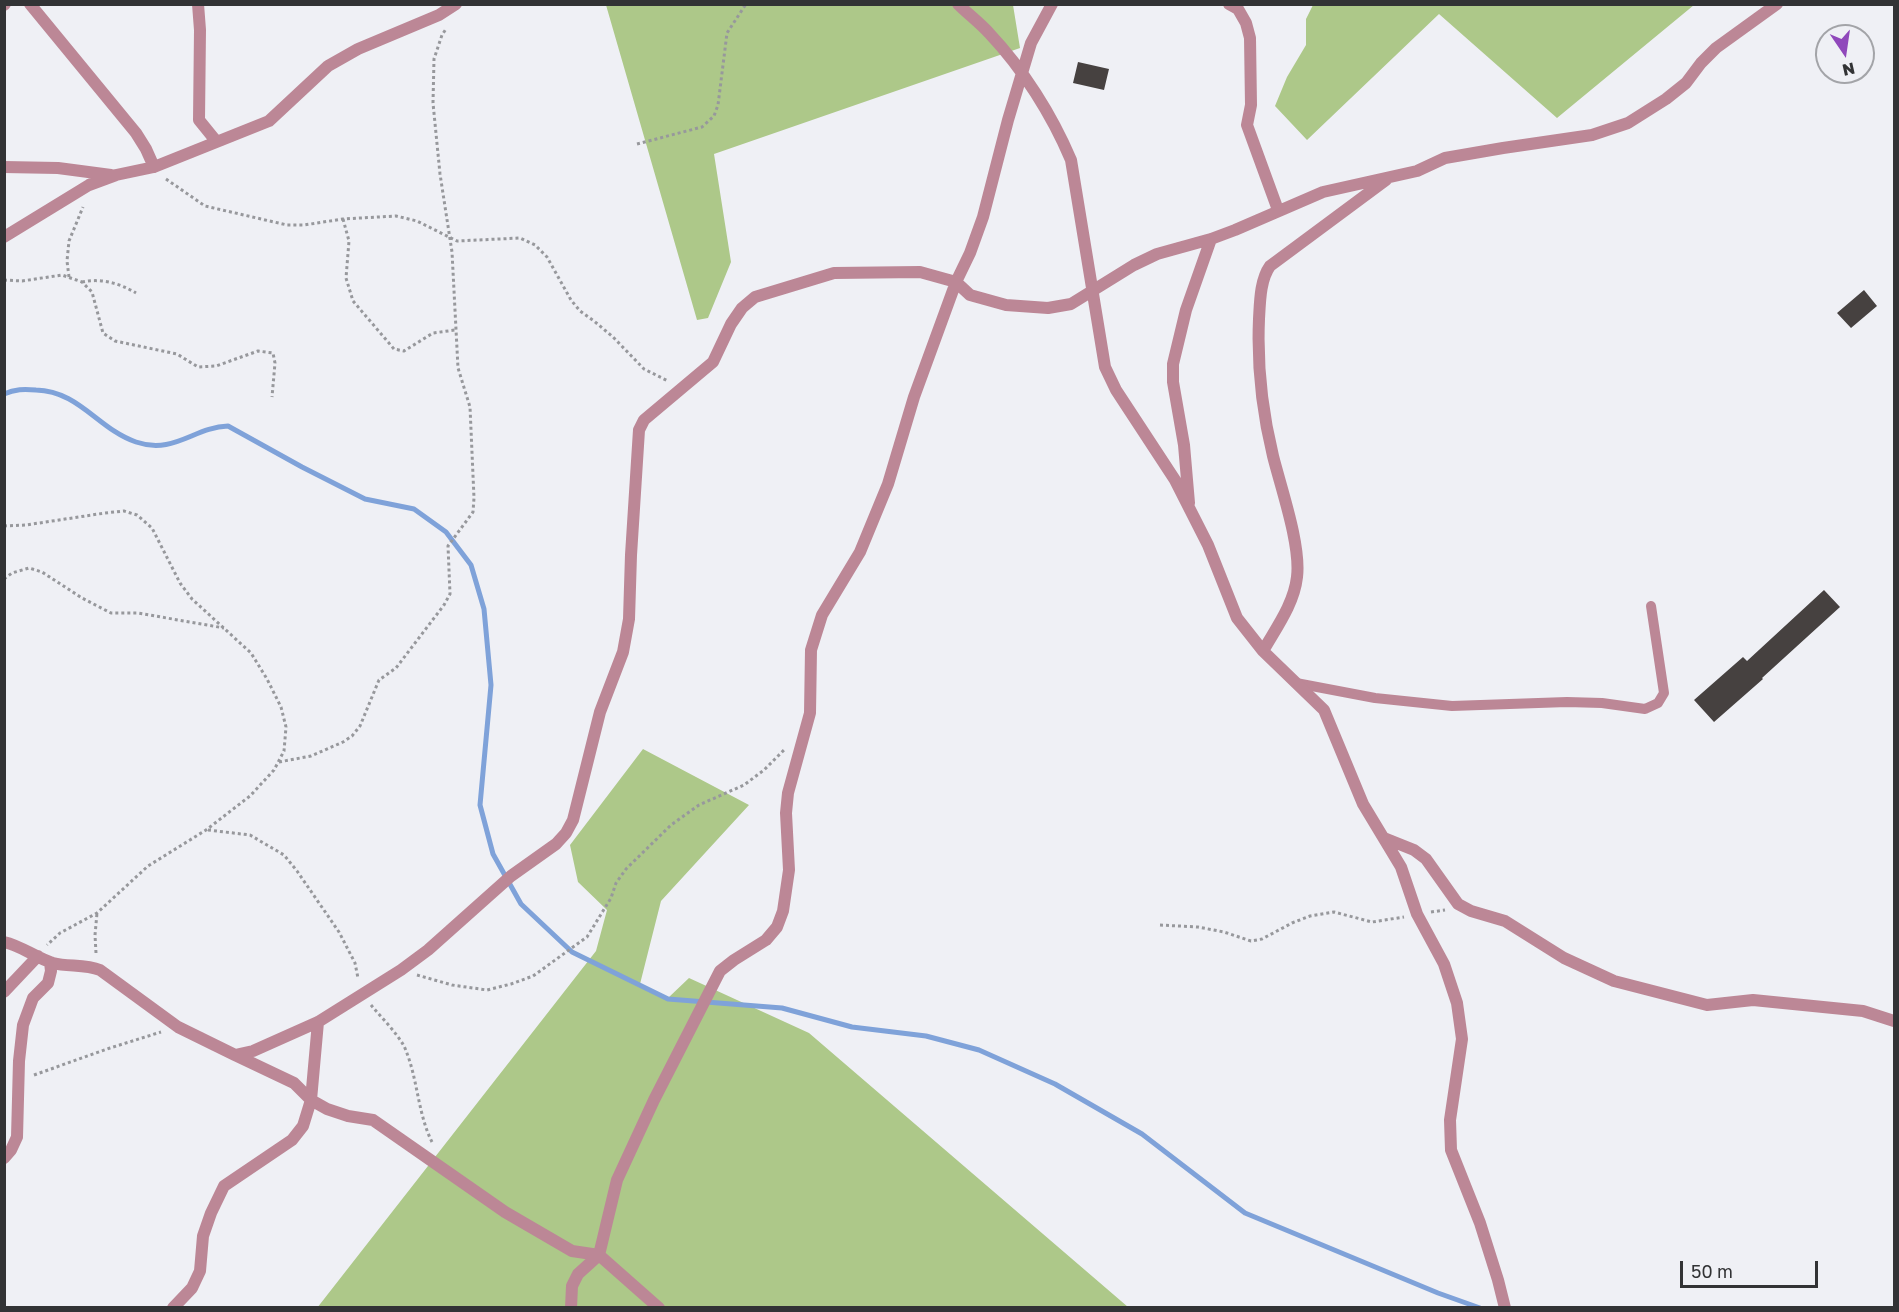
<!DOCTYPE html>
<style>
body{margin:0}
#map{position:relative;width:1899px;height:1312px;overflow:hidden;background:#eff0f5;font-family:"Golos Text",sans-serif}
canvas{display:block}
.frame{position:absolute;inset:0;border:6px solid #323335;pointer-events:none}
.north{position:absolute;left:1815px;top:24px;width:60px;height:60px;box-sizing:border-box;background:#eff0f5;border:2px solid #a3a4a8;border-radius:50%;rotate:167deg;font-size:16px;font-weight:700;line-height:24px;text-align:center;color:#323335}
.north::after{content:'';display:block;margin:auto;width:21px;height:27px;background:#9048bb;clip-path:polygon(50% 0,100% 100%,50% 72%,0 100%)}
.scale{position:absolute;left:1680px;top:1261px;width:138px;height:27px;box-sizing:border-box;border:3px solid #323335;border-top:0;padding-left:8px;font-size:18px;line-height:21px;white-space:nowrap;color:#323335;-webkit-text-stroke:4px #eff0f5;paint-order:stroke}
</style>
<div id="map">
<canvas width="1899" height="1312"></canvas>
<div class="frame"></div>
<div class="north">N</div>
<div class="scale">50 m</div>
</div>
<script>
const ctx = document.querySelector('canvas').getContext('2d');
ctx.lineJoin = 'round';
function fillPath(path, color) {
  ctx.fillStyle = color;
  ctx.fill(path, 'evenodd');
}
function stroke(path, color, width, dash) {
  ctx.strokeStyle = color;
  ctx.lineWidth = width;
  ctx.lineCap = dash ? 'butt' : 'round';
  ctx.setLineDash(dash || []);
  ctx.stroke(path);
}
fillPath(new Path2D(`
 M606,5h407l7,43 -306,106 17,108 -23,56 -11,2z
 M1313,5v-1l381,1 -137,113 -118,-104 -132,126 -32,-34 12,-29 19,-32v-26z
 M643,749l106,56 -88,96 -21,83 28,14 21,-20 120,55 319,274 -811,1 279,-357 11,-41 -29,-28 -8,-37z`), '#adc889');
stroke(new Path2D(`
 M4,394c11,-5 20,-5 32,-4 43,1 62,39 100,52 38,13 58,-15 92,-16l74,41 63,32 49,10 32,23 25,33 13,44 7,76 -11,120 13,49 28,50 51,48 96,47 114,9 70,19 74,9 53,14 76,34 87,50 103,79 193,80 42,15`), '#7fa2d9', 5);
fillPath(new Path2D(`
 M1078,62l31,7 -5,21 -31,-7z
 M1864,290l13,16 -26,22 -14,-15z
 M1824,590l16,17 -78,71 1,1 -49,43 -20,-22 49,-43 4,4z`), '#464140');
stroke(new Path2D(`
 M637,144l65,-17 12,-11 4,-11 9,-72 19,-29
 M166,179l39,27 82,19h17l39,-6 53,-3 21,5 40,20 63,-3 15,7 12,12 24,43 9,11 14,10 19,16 31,32 24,12
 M343,219l6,22 -3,37 7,23 41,48 10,2 29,-18 22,-3
 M69,277l-2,-16 2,-20 14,-34
 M4,280l18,1 40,-6 20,7 10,10 11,41 12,8 62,13 21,13 18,-1 42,-15 15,2 2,10 -3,34
 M82,282c19,-4 37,1 54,11
 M4,526l22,-1 79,-12 19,-2 13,4 15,13 28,55 12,16 59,54 16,26 14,28 5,20 -2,24 -10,19 -24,26 -44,34 -58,36 -51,47 -37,20 -13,12
 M4,579l8,-6 17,-5 13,4 40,26 29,15h27l86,15
 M279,762l32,-6 32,-14 9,-6 8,-10 19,-46 17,-12 48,-63 6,-11 -2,-48 25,-34 1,-14 -4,-91 -12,-39 -6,-116 -12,-78 -7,-71 1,-44 8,-24 4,-6
 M208,830l42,5 34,20 13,16 42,61 16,31 3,15
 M1431,912l14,-2
 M1160,925l38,2 26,5 27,9 11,-2 30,-16 18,-7 24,-4 38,10 32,-5
 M96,953l-1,-18 2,-22
 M417,975l35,10 35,5 24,-6 22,-8 54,-39 24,-39 5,-15 10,-14 45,-44 28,-20 45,-20 20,-15 20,-20
 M371,1005c11,13 25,27 33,41 14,31 13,66 28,96
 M34,1075l76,-27 51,-16`), '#97989c', 3, [3, 3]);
stroke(new Path2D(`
 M1296,683l79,15 77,8 115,-4 35,1 43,6 13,-6 6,-10 -13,-87`), '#bc8796', 10);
stroke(new Path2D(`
 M30,4l106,129 10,16 8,18
 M198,4l2,26 -1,90 17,21
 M958,4c10,10 22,19 31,29 34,36 63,82 82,127l34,207 11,23 59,90 33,65 29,73 26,33 61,59 39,94 38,63 16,47 27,50 13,39 5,36 -12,81 1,30 29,73 18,57 7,28
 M1229,4l9,5 8,14 4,15 1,67 -4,20 31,85
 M4,5l1,-1
 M4,167l54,1 53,7
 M4,237l85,-52 27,-10 38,-8 115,-46 59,-55 30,-17 81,-34 17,-11
 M1189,503l-5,-58 -11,-63v-18l13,-54 25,-71
 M1263,651c13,-23 31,-47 34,-74 4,-32 -16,-89 -24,-121 -11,-45 -16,-91 -14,-137 1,-17 1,-39 11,-53l116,-86
 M1384,838l30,12 12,9 32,45 13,7 34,10 59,37 50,23 93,24 46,-5 110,11 31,10
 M4,942c18,4 32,16 49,21 15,4 32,1 47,7l78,57 57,28 18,-4 65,-29 83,-52 27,-20 83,-74 45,-32 10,-11 7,-13 27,-108 23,-60 6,-33 2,-64 8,-125 5,-10 69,-58 18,-38 11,-16 13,-11 79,-24 86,-1 36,10 14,13 36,10 42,3 23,-4 63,-39 23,-11 54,-15 24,-9 88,-38 94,-21 28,-13 58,-10 89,-13 36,-12 38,-24 20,-16 15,-20 15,-15 61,-44
 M4,992l34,-36
 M235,1055l59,28 17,17 16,9 21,7 25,4 132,92 67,39 27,4 60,53
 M4,1158l7,-8 6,-13 2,-76 4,-36 10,-27 15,-15 3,-12 -1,-9
 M173,1308l19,-20 8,-17 3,-35 8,-23 13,-27 68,-46 11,-14 8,-26 7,-78
 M571,1308l1,-22 6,-12 21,-19 18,-75 37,-80 66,-129 14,-11 32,-20 11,-13 6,-16 6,-41 -3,-57 2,-20 22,-80 1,-63 11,-35 38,-63 28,-68 26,-87 42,-115 14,-29 13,-36 25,-97 23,-77 21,-39`), '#bc8796', 12);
</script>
